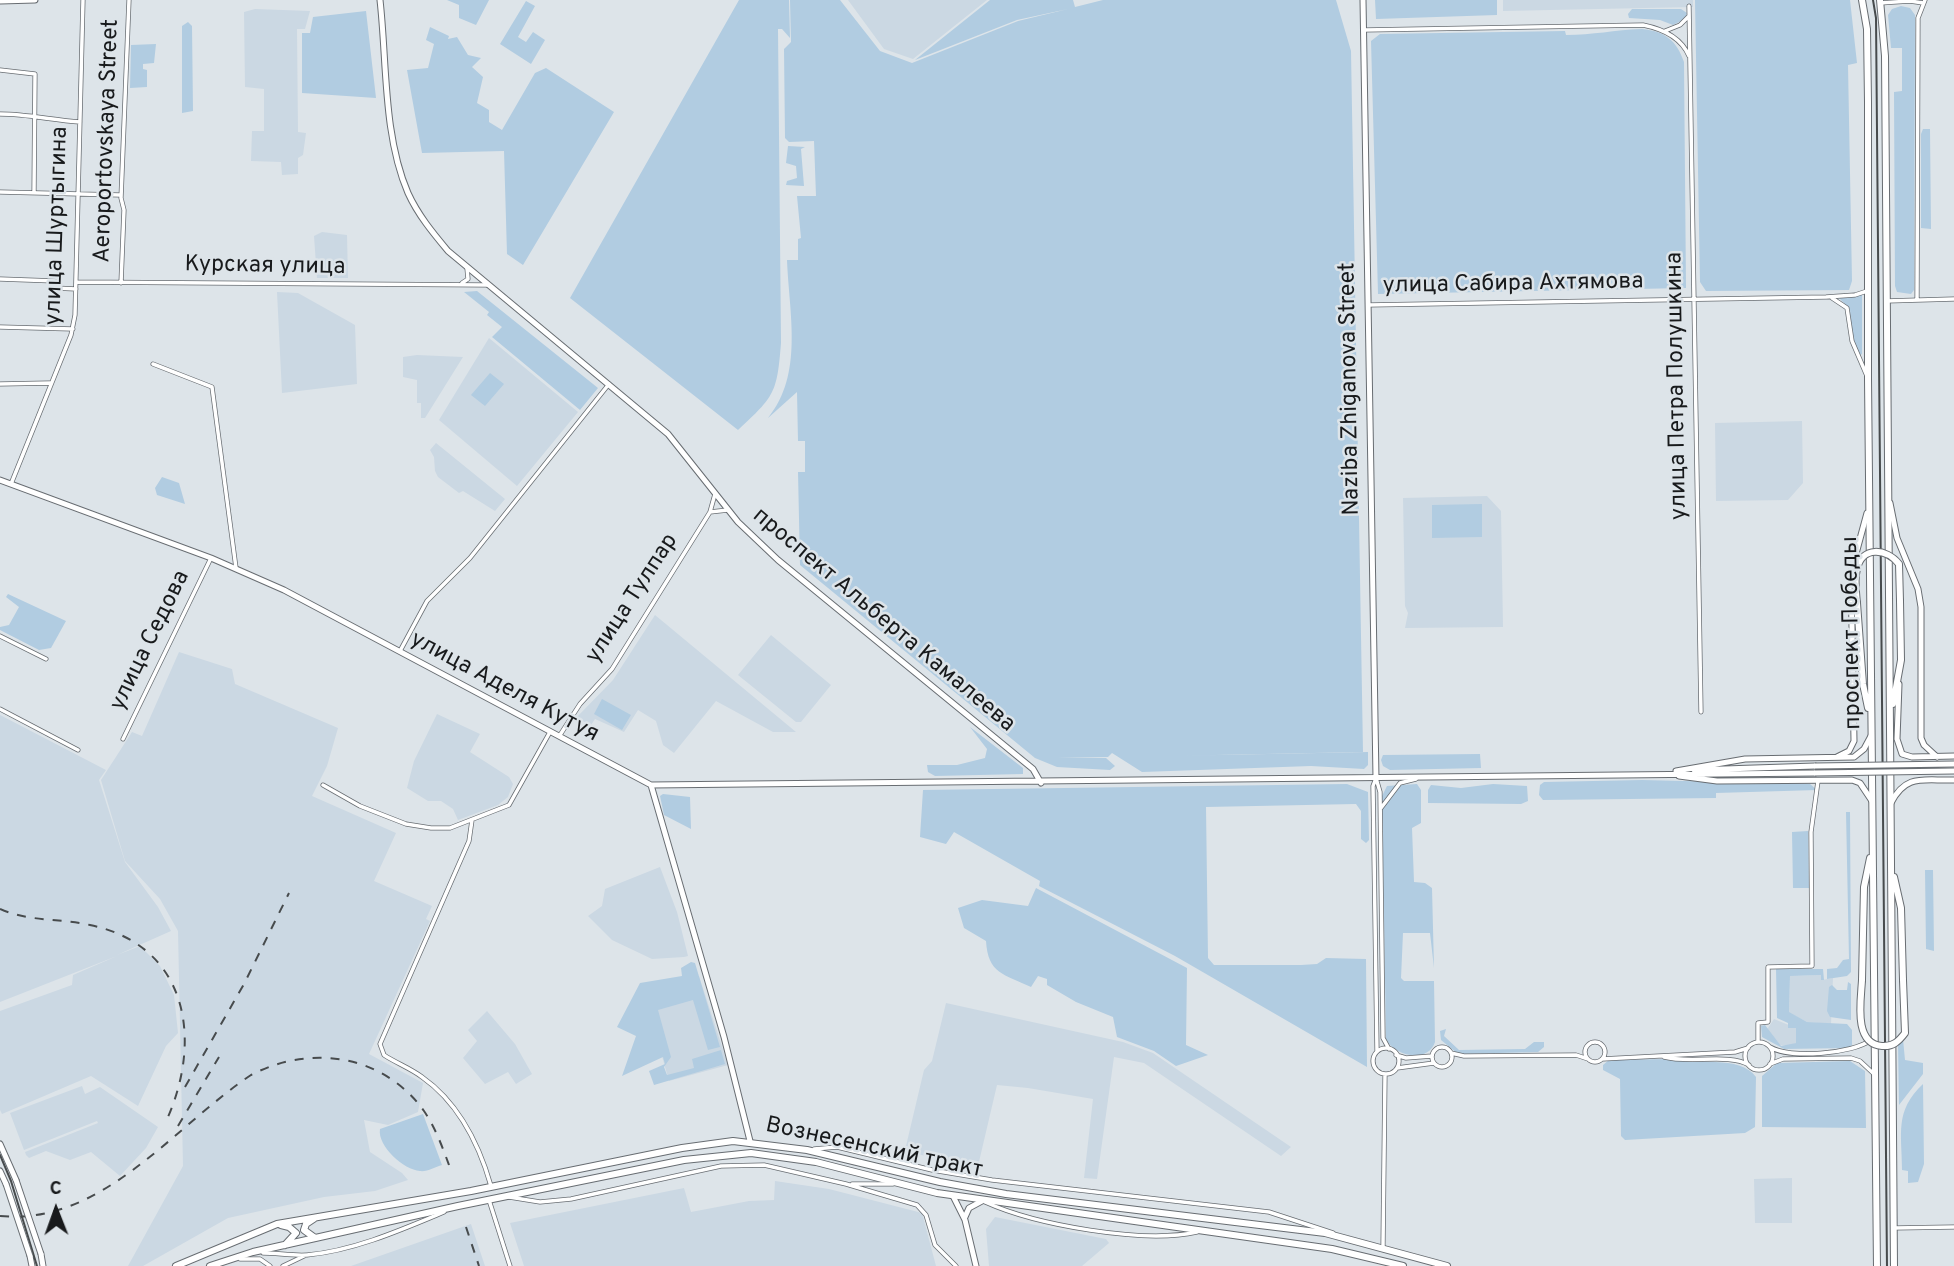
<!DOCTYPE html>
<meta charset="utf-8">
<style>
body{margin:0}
#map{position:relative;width:1954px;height:1266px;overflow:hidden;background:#dde4e9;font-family:Overpass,sans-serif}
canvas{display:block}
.north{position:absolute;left:21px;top:1175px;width:70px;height:70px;-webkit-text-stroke:5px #dde4e9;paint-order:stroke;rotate:359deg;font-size:19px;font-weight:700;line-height:28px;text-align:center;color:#181a1c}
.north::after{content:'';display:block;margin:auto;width:24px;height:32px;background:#181a1c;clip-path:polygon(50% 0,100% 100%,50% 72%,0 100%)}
</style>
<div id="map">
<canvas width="1954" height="1266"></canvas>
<div class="north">С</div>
</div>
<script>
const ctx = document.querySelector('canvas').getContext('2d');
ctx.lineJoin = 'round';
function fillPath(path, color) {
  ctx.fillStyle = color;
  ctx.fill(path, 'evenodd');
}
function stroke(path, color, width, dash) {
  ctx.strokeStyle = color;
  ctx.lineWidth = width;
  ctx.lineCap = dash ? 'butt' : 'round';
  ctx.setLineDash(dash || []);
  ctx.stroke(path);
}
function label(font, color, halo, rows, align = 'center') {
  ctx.font = font + ' Overpass,sans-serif';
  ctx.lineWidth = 5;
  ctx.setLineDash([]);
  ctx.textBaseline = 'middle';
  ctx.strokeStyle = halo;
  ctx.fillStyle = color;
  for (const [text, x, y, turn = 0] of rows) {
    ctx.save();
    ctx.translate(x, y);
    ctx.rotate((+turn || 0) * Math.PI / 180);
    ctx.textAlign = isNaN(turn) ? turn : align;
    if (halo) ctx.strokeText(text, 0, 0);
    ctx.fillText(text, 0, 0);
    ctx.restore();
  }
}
fillPath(new Path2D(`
 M848,0h139l-74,59 -29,-10z
 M1503,0h190v7l-190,4z
 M255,9l55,2 -5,18h-8l1,103 8,1 -3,22 -5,3v16l-16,1 -1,-13 -30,-1 1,-30h12v-42l-19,-2 -1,-75z
 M322,232l25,3 1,43h-31l-3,-42z
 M277,292l21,1 57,32 2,59 -75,9z
 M489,338l89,74 -61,74 -78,-66z
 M417,355l46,2 -38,61h-4v-15h-4v-23l-14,-3v-20z
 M1802,421l1,62 -15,17 -72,1 -1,-78z
 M436,443l69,56 -10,12 -32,-20 -4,2 -21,-16 -3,-6 -1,-14 -4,-7z
 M1487,496l14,15 2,116 -98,1 3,-15 -3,-7 -2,-108z
 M655,615l141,117h-23l-57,-31 -42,52 -11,-8 -7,-24 -18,-11 -14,22 -29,-13 -4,6 -15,-7 37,-38z
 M771,635l60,50 -30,37h-5l-58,-47z
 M179,652l53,17 3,15 103,44 -11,38 -15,30 84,37 -22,48 58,25 -6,13 4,2 -61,133 54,29 -5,29 -30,13 -24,-5 6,32 32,21 6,7 -33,11 -51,6 -96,21 -85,48h-15l55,-100 -5,-235 -18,-32 -35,-38 -24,-81 31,-48 10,4z
 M437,714l43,20 -10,18 39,25 4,7 -5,13 -10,8 -40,15 -5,-11 -12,-8h-13l-21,-13 7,-27z
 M0,715l106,55 -7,10 26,82 33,45 13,24 -54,24 23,-9 20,20 14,29 4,38 -12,13 -28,60 -47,-30 -89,38 -2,-4v-99l72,-26 1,-10 44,-19 -117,46z
 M660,867l17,45 11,44 -4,1 -32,2 -40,-19 -24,-24 14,-10 3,-17z
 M1821,975l1,5 11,-2 -2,46 -24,-2 -18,-9 1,-37z
 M699,976l29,89 -59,16 -23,-82 21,-14z
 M946,1003l177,39 30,11 138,94 -10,9 -137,-93 -30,-6 -17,122 -13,-1 9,-79 -65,-11 -31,-3 -19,81 -67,-13 1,-5 -6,-2 18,-76 8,-9z
 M487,1011l28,33 17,30 -16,10 -8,-12 -23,12 -22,-26 14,-17 -9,-11z
 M1774,1019l22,9v15l-7,3 -10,-1 -13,-14z
 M82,1086l3,8 15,-7 58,40 -12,21 -26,28 -29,-24 -21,8 -24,-9 -17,7 -3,-3 -1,-3 73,-29 -1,-2 -73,29 -14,-37z
 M1792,1178v45h-37l-1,-44z
 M775,1181l54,8 93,24 14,53h-412l-14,-43 174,-35 7,24 58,-11 25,-1z
 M995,1217l111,22 3,4 -27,23h-93l-3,-37z
 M471,1224l14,42h-134z`), '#cbd8e3');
fillPath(new Path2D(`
 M447,0h42l-13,25 -17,-7v-13z
 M739,0h50l1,38 -8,-9h-4l3,314c-4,50 -6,53 -43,87l-168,-132z
 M790,0h50l40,51 32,12 106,-42 50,-12 -51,11 -102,40 75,-60h83l2,7 28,-7h233l15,51 12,701 -245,5 250,-5v13l-4,4 -53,-3 -169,6 -30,-19 -4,4 -50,1h48l9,8 -5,4 -53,-3 -22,-9 -235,-193 -2,-93h7v-31h-7l-1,-49 -29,26c36,-44 21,-105 19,-158h11v-21l3,-1 -4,-42h19l-2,-55 -25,1 -4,-4 -1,-89 7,-7z
 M1375,0h122v15l-121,4z
 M1695,0h155l7,63 -9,2 4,216 -3,9 -143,1 -6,-9z
 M526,1l9,5 -17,31 8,5 7,-10 12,8 -14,24 -31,-20z
 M1901,6l9,2 5,7 -1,275 -3,4 -14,-2 -2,-6 -1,-194 8,-1v-43h-11l-3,-33 4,-6z
 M1632,9h49l6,4 -2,6 -12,6 -13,-5 -31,-2 -1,-4z
 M366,11l10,87 -74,-5v-60h8l3,-16z
 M188,22l4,4 1,85 -11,2v-87z
 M430,27l19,9 -1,3 9,-2 11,18 13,3 -9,9 11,10 -6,26 12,7v12l13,8 33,-57 11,-5 68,44 -91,153 -16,-11 -3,-103 -82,2 -15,-83 21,-2 6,-24 -8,-4z
 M1642,29c23,2 35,12 42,33l2,226 -308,6 -7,-253 9,-7 185,-3 1,4c27,0 48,-5 76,-6z
 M156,44l-2,19 -11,1v5l4,1v17l-17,1 1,-43z
 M1923,129h7l1,100 -10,-1v-94z
 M788,146l17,1 -4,2 3,37 -18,-1 1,-4 10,-3 -1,-12 -10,-3z
 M477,291l121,97 -18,22 -88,-73 10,-10 -15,-12 2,-3 -25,-20z
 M1862,294v60l-2,1 -9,-21 -1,-25 -11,-11z
 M490,373l14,11 -19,22 -14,-11z
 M162,477l17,6 6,21 -28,-9 -2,-7z
 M1482,504v33l-50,1v-33z
 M8,594l58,27 -15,27 -12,2 -39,-20v-3l9,-2 10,-18 -13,-10z
 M602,699l29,16 -9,15 -28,-16z
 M970,727l53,41v6l-88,2 -7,-4 -1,-7h30l28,-7 2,-9z
 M1480,754l1,14 -91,2 -7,-4 -2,-6 2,-5z
 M1642,780l168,4 7,6 -101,3v5l-173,2 -4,-5 1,-10 4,-3z
 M1347,784l21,8 1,48 -3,3 -5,-4v-28l-5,-7 -150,3 2,151 6,7h87l16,-1 9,-6 40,1 1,108 -192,-111 -136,-70 1,-5 -86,-49 -8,12 -26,-7 3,-47z
 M1417,784l4,6v33l-9,5 2,54 11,1 7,5 2,80 -4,-35h-27l-2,45 3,3h30l1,61c-7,22 -41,14 -49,-3l-4,-243 5,-10z
 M1493,784l34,2 1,15 -7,3 -93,-1v-13l3,-5 30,3z
 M663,794l27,3 1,32 -27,-14 -4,-19z
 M1846,812h4l1,160 -4,4 -20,3v-10l10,-1 6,-8 6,-1z
 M1808,831l1,57h-16l-1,-56z
 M1925,870h8l1,81 -8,-2z
 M1036,888l151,80 -1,77 22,10 -32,11 -22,-15 -37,-14 -4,-20 -37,-15 -29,-17v-6l-9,-3 -7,11c-27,-13 -43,-13 -45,-46l-22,-13 -6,-20 24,-8 46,6z
 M691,962l4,1 25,84 -12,3 -15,-50 -35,10 13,47 -7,10 3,8 27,-7 -2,-9 29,-9 4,14 -71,21 -5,-14 16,-7 -2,-7 -41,19 14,-40 -19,-9 23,-44 42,-7 -1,-8z
 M1776,969h47l1,11h-3v-5l-31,1 -1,36 18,10 40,2 5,6v15l-3,3 -65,1 -22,-12 -1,-11 4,-1 16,21 15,-3v-15h-8v-5l-11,-5z
 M1848,982l3,2v36l-21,-3 -3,-6 2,-24 3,-2 5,5h10z
 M1446,1029l-2,7 15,14 66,-1 9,-7h10v5l-6,5 -80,2 -17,-14 -1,-9z
 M1903,1039l2,21 18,3v11l-24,31 -1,-62z
 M1668,1059c26,7 72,-5 88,18l-1,50 -10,6 -120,7 -4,-4 -1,-57 -17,-9v-5l6,-5z
 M1850,1061l15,10 1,57 -104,-1v-51l15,-13z
 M1923,1084l1,80 -6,18 -10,1v-12l-6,-1c0,-36 -8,-59 21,-86z
 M423,1114l19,51c-7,2 -15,7 -22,6 -16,-1 -43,-25 -40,-42z`), '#b1cce1');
const street = new Path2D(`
 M1880,3l30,-2 13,2
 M1689,6l12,706
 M1364,30l279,-5c20,4 38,12 46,31
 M1665,31l15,-6 9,-9
 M0,70l35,4 -1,119
 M0,114c27,0 52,6 80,8
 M0,192l120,3
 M0,279l55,2v7l21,1
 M76,282l411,3
 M121,283l3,-73 -3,-12 8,-198
 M462,283l6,-4 -1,-11
 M1832,298l15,10 5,33 15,35
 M1917,300l1,-282 7,-18
 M1886,301l68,-2
 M1368,305l458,-8 29,-2 12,-4
 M0,327l73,2
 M153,364l59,23 24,181
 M0,384l50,-1
 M11,484l60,-149 4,-20 8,-315
 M710,512l18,-2
 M0,636l46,23
 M400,651l27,-50 43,-43 139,-174
 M0,709l78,41
 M560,735l20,-31 32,-35 98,-157 5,-18
 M123,739l88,-181
 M1376,778l-3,8 4,266
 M1376,778l4,14 3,246 6,11
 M323,785l37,21 46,18 25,4h19l59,-23 41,-73
 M1381,808l19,-25 16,-4
 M472,820l-3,21 -89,203 4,11c12,8 26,13 38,22 37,26 57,67 69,109
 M1758,1042v-19l10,-1v-55l44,-1 -1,-134 7,-51
 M1585 1052a10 10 0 1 1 20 0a10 10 0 1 1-20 0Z
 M1745 1056a14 14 0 1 1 28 0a14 14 0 1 1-28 0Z
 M1770,1047c20,12 82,7 101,-7
 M1432 1057a10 10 0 1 1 20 0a10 10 0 1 1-20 0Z
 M1373 1061a13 13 0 1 1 26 0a13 13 0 1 1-26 0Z
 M1451,1053l13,3 112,-1 12,4
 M1396,1055l10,3 26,-2
 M1664,1057c26,7 65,-4 85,8
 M1602,1059l133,-7 13,-4
 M1770,1064l13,-5 68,-1 9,3 14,13
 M1397,1068l37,-5
 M814,1149l23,-2 95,23 60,10 277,32 64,21
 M852,1184h41
 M509,1197l31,5 31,-3 150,-33 43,-1 82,19 71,21 9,10 9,30 21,21
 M489,1200l21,66
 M985,1202c51,23 158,42 212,30
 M1894,1228l60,-1
 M1383,1246l2,-172
 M263,1253c14,0 30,3 44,2 46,-4 94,-25 137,-43
 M240,1259h20l10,7
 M283,1266l21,-10`);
const secondary = new Path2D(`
 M380,0c7,62 3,135 28,193 10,22 25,40 40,58l220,183 70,88 40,38 255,209 8,14
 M1363,0l13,778
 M0,1l35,-1
 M0,480l211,78 73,32 367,195 1164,-12
 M1890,503l7,35 21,51 3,18v131l3,7 13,12
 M1899,684l-2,55 5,15 10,3 42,-1
 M1837,757l12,-6 5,-10 -3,-169 16,-59
 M1694,770l121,-4
 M1676,771l69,-12 109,-2 10,-8 7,-13
 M1679,776l38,5 135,-1 8,3 12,18
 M651,785l73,252 26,104
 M1891,803c15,-30 33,-22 63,-23
 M0,1144l16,36
 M0,1171l6,13
 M953,1196l12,24 11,46
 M965,1217l4,-9 13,-7
 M41,1254l2,12
 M30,1256l2,10`);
const primary = new Path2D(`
 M1862,0l5,29 1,73v277l9,887
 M1880,0l5,56 9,1210
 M1857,603l6,81 5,24
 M1893,704l8,-44 -1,-59
 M1894,877l7,31 2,72
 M1862,980l2,-93 6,-29
 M281,1225l8,2 7,6 -11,12
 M315,1238l-11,-8 2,-6 9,-6
 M176,1266l101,-42 194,-33 211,-43 51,-7 74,9 133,32 66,12 319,39 122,33
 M210,1266l43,-14 205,-46 226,-46 67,-7 65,9 121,31 395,56 71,17`);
stroke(street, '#686d72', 5);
stroke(secondary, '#686d72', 7);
stroke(primary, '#686d72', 8);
stroke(street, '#fff', 3.5);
stroke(secondary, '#fff', 5);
stroke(primary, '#fff', 6);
stroke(new Path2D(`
 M1873,0l3,18 11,1248
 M0,1155l11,26 26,85`), '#474b4d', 2);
stroke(new Path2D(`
 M0,909c29,13 60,9 90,16 96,20 113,111 78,192
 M185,1087l59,-103 45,-91
 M178,1126l41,-69
 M0,1216c102,10 173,-89 251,-141 59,-31 132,-21 173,36 11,16 18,35 25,54
 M466,1227l13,39`), '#474b4d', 2, [9, 9]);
const secondaryBridge = new Path2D(`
 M1815,766l139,-2
 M1815,773l139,-2
 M16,1180l25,74
 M6,1184l24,72`);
const primaryBridge = new Path2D(`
 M1857,603c-1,-11 -3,-23 0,-34 5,-23 29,-21 42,-5l1,37
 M1862,980c-1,20 -9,64 20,66 11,1 17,-5 23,-13l-2,-53`);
stroke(secondaryBridge, '#686d72', 7, []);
stroke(primaryBridge, '#686d72', 8, []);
stroke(secondaryBridge, '#fff', 5);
stroke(primaryBridge, '#fff', 6);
label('23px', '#181a1c', '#dde4e9', [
 ["Aeroportovskaya Street",108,141,-88],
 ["улица Шуртыгина",58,226,-88],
 ["Курская улица",265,267,1],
 ["улица Сабира Ахтямова",1513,285,-1],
 ["улица Петра Полушкина",1678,386,-91],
 ["Naziba Zhiganova Street",1351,389,-91],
 ["улица Тулпар",633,599,-57],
 ["проспект Альберта Камалеева",883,621,40],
 ["проспект Победы",1853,633,-91],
 ["улица Седова",151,641,-64],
 ["улица Аделя Кутуя",504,688,28],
 ["Вознесенский тракт",874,1149,12]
]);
</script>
